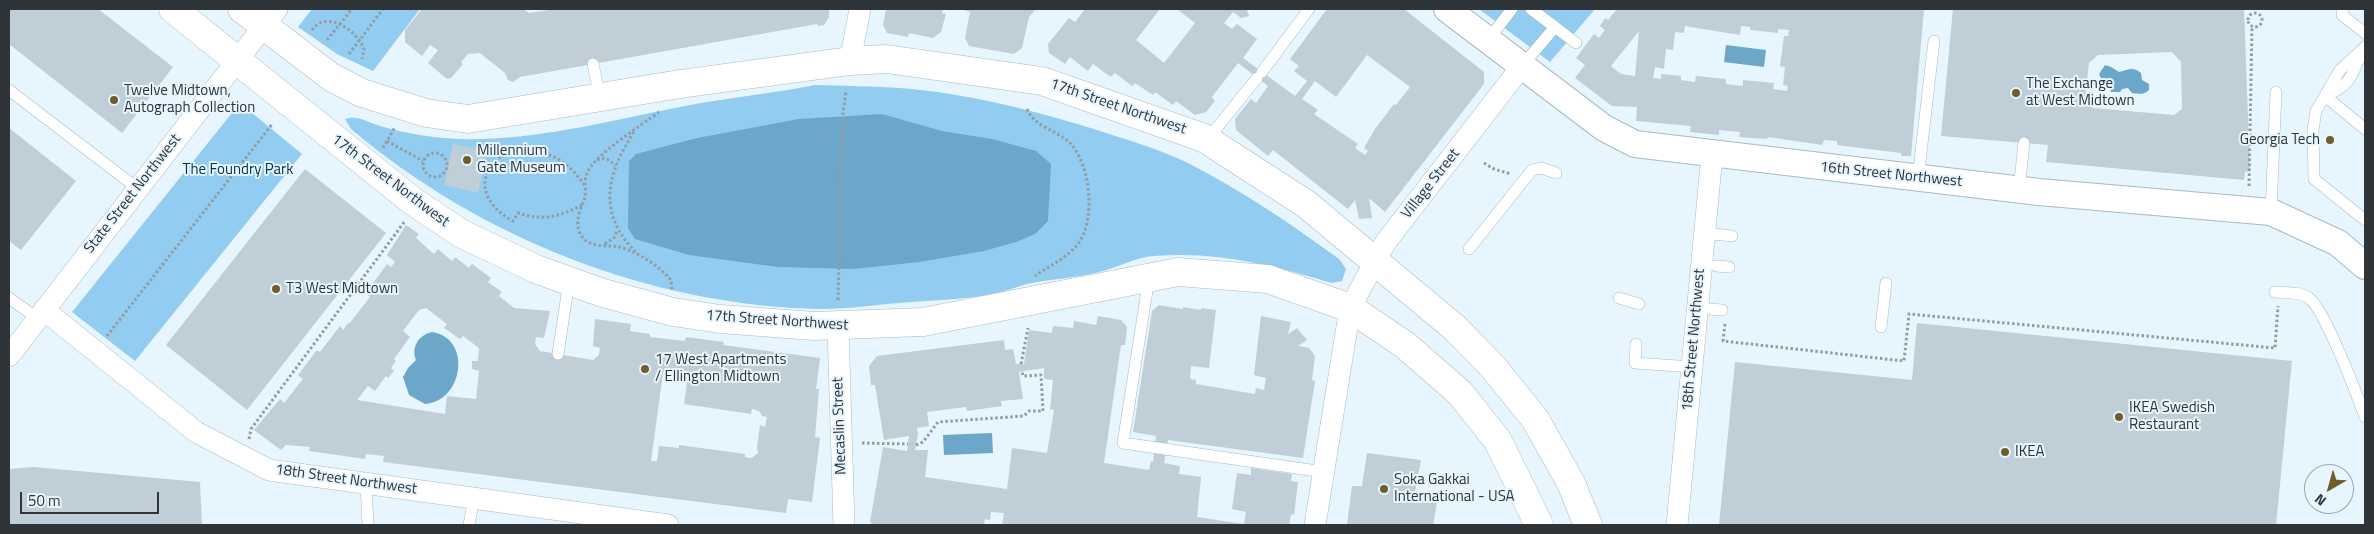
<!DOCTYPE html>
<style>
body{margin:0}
#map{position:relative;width:2374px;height:534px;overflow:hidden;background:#e6f5fe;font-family:"Titillium Web",sans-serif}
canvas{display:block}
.frame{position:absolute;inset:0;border:10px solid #2f3438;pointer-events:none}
.north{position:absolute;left:2304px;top:464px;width:50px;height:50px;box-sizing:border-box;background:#e6f5fe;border:1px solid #9da8af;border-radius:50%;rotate:218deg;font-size:14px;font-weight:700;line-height:20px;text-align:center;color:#2f3438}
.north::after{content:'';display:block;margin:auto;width:18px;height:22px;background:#715c2b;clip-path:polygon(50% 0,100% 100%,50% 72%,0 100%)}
.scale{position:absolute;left:20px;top:492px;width:139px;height:22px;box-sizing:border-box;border:2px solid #2f3438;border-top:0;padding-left:6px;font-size:15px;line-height:18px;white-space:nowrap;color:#2f3438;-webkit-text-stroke:4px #e6f5fe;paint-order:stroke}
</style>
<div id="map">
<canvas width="2374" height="534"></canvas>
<div class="frame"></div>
<div class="north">N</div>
<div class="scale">50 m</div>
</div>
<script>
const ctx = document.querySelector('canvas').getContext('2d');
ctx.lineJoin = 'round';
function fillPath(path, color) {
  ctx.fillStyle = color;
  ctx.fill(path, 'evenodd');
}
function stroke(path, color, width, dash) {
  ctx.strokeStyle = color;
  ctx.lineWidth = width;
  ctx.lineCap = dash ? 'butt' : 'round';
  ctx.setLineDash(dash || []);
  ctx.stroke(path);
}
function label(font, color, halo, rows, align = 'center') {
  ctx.font = font + ' "Titillium Web",sans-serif';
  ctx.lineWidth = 4;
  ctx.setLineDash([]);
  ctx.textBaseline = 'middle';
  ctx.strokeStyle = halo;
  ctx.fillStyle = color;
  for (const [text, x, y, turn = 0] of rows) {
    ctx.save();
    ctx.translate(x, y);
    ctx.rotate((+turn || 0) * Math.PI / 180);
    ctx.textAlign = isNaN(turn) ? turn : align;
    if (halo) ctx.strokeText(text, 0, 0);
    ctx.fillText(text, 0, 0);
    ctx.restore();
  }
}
fillPath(new Path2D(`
 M312,9h108l-47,62 -36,-17 -39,-27z
 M1479,9h116l-45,53z
 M815,85c28,1 56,1 84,3 68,5 138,23 204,44 28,9 58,18 85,31 53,27 103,61 151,96l7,10 -4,12 -10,2c-60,-18 -115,-32 -178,-27 -19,1 -37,12 -55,16 -23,6 -48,7 -72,12 -11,3 -23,8 -35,10 -30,6 -62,6 -93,9 -25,2 -51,6 -77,6 -171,-3 -342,-71 -471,-180l-6,-10c13,-4 20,2 32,6 36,11 68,15 105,14 67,-2 132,-19 198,-32 45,-9 90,-13 135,-22z
 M240,103l62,51 -167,207 -63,-49z`), '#92ccf0');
fillPath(new Path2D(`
 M1726,45l40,5 -2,17 -40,-5z
 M2105,65l6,2 8,5c10,-2 13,-6 22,1l1,7 7,4v6c-5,5 -10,4 -17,3l-4,-5 -6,1 -2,3h-9l-2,-7 -7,-5 -3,-6z
 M882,114l60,17 50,8 44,12 15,13 -3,57 -13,13 -19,8 -32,9 -65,11 -65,7 -76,-2 -89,-12 -54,-16 -7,-11 1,-67 7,-7 61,-16 102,-19z
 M432,332c40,6 32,69 -7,72l-16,-9 -6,-18 5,-9 8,-8c-5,-12 2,-25 16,-28z
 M992,433l1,20 -49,2 -1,-20z`), '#6ca6c8');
fillPath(new Path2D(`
 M9,9h89l75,58 -51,66 -113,-89z
 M422,9h101l6,4 26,-4h274v8l-5,8 -6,1 -1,-2 -297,53 -7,5 -5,-2 -3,-7 -25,-20 -12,1 -7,8 2,2 -12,14 -4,1 -19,-16 10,-13 -8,-5 -8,11 -17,-14v-12z
 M886,9h57l-1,4 4,1 -5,18 -8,6 -24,-5 -1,4 -21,-4 -4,-8z
 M960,9h76l-7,8 -7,31 -8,6 -45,-8 -4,-8 5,-26z
 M1085,9h75l-24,31 28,23 31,-40 -18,-14 70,1 2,6 -8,2 -8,-6 -9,11 8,6 5,-5 20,15 -14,19 52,38 12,-15 -13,-10 5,-5 -9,-7 37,-50h77l80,63v12l-99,128 -16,-14 3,20 -13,1 -4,-19 -7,9 -75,-59 -5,6 -32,-26 -1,-11 16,-20 5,4 12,-17 -30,-23 -26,34 3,4 -9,11 -11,3 -19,-14 -3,4 -18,-13 -2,3 -18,-12 -3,3 -17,-13 -4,4 -18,-13 -5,7 -18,-14 -5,7 -16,-11 -1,-9 21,-26 6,4zM1367,55l43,32 -14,18 -2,-1 -19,25 -11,19 4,3 -3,4 -10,-7 3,-4 -44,-30 4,-4 -16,-11 13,-18 21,16z
 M1617,9h307l-13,147h-10v-3l-64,-8v-4l-13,-1 -2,5 -54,-8 -1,2 -28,-2 1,-5 -21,-2v5l-29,-3 1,-6 -55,-5 1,-14 -25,-1 -37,-28 10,-13 -9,-7 18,-24 5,4 6,-8 -5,-4 5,-8 3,2zM1685,26l55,9 1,-9 9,1v3l28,3v-4l11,1 -1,6h-4l-4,30 5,1 -2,18 5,1 -1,5 -14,-2 1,-6 -31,-3v6l-17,-2v-5l-30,-3 -1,6 -14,-2v-4l-20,-2v5l-8,-1 2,-11 9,2 2,-20 7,1 2,-18 9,1zM1639,31l-4,45 -14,-2 -10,-8z
 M1953,9h291l6,162 -5,1 -1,8 -198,-18 2,-17 -107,-9zM2172,52l9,10 1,47 -8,6 -81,-7 -8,-10 4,-35 9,-8z
 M9,128l67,53 -55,69 -12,-9z
 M453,144l34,7 -9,42 -34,-8z
 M305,169l81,64 -139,177 -81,-65z
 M406,225l13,9 -3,4 18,16 4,-5 14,12 3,-4 14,11 3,-4 19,14 -3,4 14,10 -3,4 15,12 36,3 -6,27 -8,-1 -1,7 5,7 53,9 6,-5 1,-7 -7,-2 2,-27 36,5 -1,7 20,3v3l35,4 1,-4 38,5 -1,3 97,13 -4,31h3l-4,48 5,1 -8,64 -24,-3 -2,14 -403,-51 1,-6 -18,-2 -1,5 -56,-8 1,-4 -24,-2 -5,5 -27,-20 26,-31 4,4 19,-24 -5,-4 19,-25 3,2 20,-26 3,4 5,-7 1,1 21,-27 -4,-4 21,-29 4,3 4,-5 -8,-7zM426,308l21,16 -3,4 16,11 3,-3 16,12 -1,13h-6v8l7,2 -3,28 -29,-3 -2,18 -88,-14 11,-14 7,5 11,-15 2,2 6,-7 -3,-3 5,-7 -2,-2 16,-22 -7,-6 16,-21zM663,373l25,3 -4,28 67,10 1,-5 7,2 3,5 5,1 -2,10 -5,-2 -3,22 1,6 -6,5 -7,-1v-3l-66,-9v3l-20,-2 -2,15h-6z
 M1159,305l24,4v-2l18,3v-2l15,2 -7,58 -18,-2 -1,13 6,1v4l59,10 1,-6 8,2 2,-12 -12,-3 7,-59 30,6 -3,12 9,-6 10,12 -9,6 11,2 6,8 -3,24 3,1 -12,77 -135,-18 -4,23 16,3 -1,8 22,3 -4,40 47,7 2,-12 -14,-3 5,-36 14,2v-7l41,6 -1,7 7,1 -4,33 -3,-1 -2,11h-287l2,-12 -13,-1 -1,8 -5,-1 -1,6h-111l-3,-3 13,-75 24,4 2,-15 -25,4 -9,-55h-4l-2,-19 8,-10 127,-16 1,10 8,-1 3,15h8l5,-34 23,3 1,-7 20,2 1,-7 22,4 2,-9 23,4 6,7 -2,18h-4l-17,118 45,7 2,-9 2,1 3,-26 -23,-4 19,-121zM1044,368v11l9,1 -3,29 4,1 -7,43 -35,-5 -5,41 -82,-12 3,-27h-13l3,-16 -1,-6 12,-2 -2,-14 39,-5 1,4 35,-5 -1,-5 22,-2 -4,-27z
 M1917,323l375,38 -16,164h-557l16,-163 177,18z
 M1367,453l54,7 -6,32 23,4 -5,29h-86l5,-39h10z
 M34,467l166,15 2,43h-193v-56z`), '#bfced7');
const service = new Path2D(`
 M1531,9l24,18
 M2343,9l-1,6 23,18
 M1488,40l24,-31
 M2365,47l-25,23 -24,41 -3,19 1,49 51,41
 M593,64l7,33
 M1522,66l33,-39 21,16
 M1262,72l47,-63
 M9,90l128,98
 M2325,96c25,-11 26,-18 36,-42
 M2325,96l40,33
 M1207,140l50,-62
 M1918,178l16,-137
 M2019,190l5,-47
 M2271,212l5,-120
 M1705,242l9,-8 18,2
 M1469,249l63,-79 9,-2 15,5
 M1716,266l13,1
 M1149,278l-26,165 201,29
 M2275,292c11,1 25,-1 34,6 16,12 48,97 56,119
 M9,298l28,20
 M1619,298l20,6
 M1697,308l25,2
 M1881,327l5,-44
 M1636,344l-1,19 57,4
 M558,354l11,-73
 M366,483l2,42
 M469,525l5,-27`);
const minor = new Path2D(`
 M850,61l10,-52
 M44,310l152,122 73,38 399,55
 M838,327l6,198
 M9,356l268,-347
 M1315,525l35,-217 35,-65 137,-177
 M1677,525l35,-370`);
const tertiary = new Path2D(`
 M1447,9l157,119 31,16 404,48 232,20 67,31 27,23`);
const secondary = new Path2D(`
 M173,9l241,193 48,32 74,35 33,12 34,12 70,19 47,7 94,7 109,-4 255,-50 90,7 82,29 55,37 55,48 38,48 41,84
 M242,9l89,68 31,16 64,20 42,6 212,-35 170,-23 36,-2 156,22 162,57 102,66 149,124 38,39 42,52 36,64 17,42`);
stroke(service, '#abb9c2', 12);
stroke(minor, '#abb9c2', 22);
stroke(tertiary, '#abb9c2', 28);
stroke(secondary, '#abb9c2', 29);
stroke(new Path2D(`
 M2248 20a7 7 0 1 1 14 0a7 7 0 1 1-14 0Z
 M312,30c15,-21 45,1 52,19l-2,10
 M327,40l25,-31
 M349,54l34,-45
 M1027,109c7,18 30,21 43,34 21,22 26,77 8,101 -11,14 -29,22 -43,32
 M659,112c-16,12 -66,44 -72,61 -4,10 1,19 -4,30 -6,13 -10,32 7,40 8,4 21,2 30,4 18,5 39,19 51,33l1,10
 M634,132c-29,44 -37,84 5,123
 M387,141l36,20
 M383,148l12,-21
 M423 165a12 12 0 1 1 24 0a12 12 0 1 1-24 0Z
 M597,160c9,-3 12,-1 18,6
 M1484,163l10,6 17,5
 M2249,186l3,-160
 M582,205c-23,12 -39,16 -64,8l-5,8c-45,-25 -33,-65 14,-76l2,8c24,-4 44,15 56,33
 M605,244l10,-7 2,-7
 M838,300l5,-187 3,-22
 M1725,324l-2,17 181,20 5,-47 366,34 3,-42
 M107,336l166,-213
 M1021,364l7,-36
 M249,439l2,-10 154,-208
 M862,443l46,1
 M916,445l7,-3 15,-20 86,-6 5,-5h14l-2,-36 -18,1 -1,-4`), '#929da3', 3, [2.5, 2.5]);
stroke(service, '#fff', 11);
stroke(minor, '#fff', 21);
stroke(tertiary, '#fff', 26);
stroke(secondary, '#fff', 28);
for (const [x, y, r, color] of [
 [2016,93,5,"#715c2b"],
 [114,100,5,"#715c2b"],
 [2330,140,5,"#715c2b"],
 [467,160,5,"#715c2b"],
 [276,289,5,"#715c2b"],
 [645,369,5,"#715c2b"],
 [2119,417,5,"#715c2b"],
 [2005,452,5,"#715c2b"],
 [1384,489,5,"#715c2b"]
]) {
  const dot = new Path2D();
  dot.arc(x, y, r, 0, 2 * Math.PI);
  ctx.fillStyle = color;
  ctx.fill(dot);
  stroke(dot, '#e6f5fe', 2);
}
label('15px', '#2f3438', '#e6f5fe', [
 ["The Exchange",2026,84],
 ["at West Midtown",2026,101],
 ["Twelve Midtown,",124,91],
 ["Autograph Collection",124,108],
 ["Georgia Tech",2320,140,"right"],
 ["Millennium",477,151],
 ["Gate Museum",477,168],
 ["T3 West Midtown",286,289],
 ["17 West Apartments",655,360],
 ["/ Ellington Midtown",655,377],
 ["IKEA Swedish",2129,408],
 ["Restaurant",2129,425],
 ["IKEA",2015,452],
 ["Soka Gakkai",1394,480],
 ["International - USA",1394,497]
], 'left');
label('15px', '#2f3438', '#e6f5fe', [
 ["17th Street Northwest",1118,107,19],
 ["16th Street Northwest",1891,175,6],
 ["17th Street Northwest",390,181,37],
 ["Village Street",1431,184,-52],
 ["State Street Northwest",133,194,-52],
 ["17th Street Northwest",777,321,4],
 ["18th Street Northwest",1694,340,-85],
 ["Mecaslin Street",840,426,-92],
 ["18th Street Northwest",346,480,8]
]);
label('15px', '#003148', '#e6f5fe', [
 ["The Foundry Park",238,170]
]);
</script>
